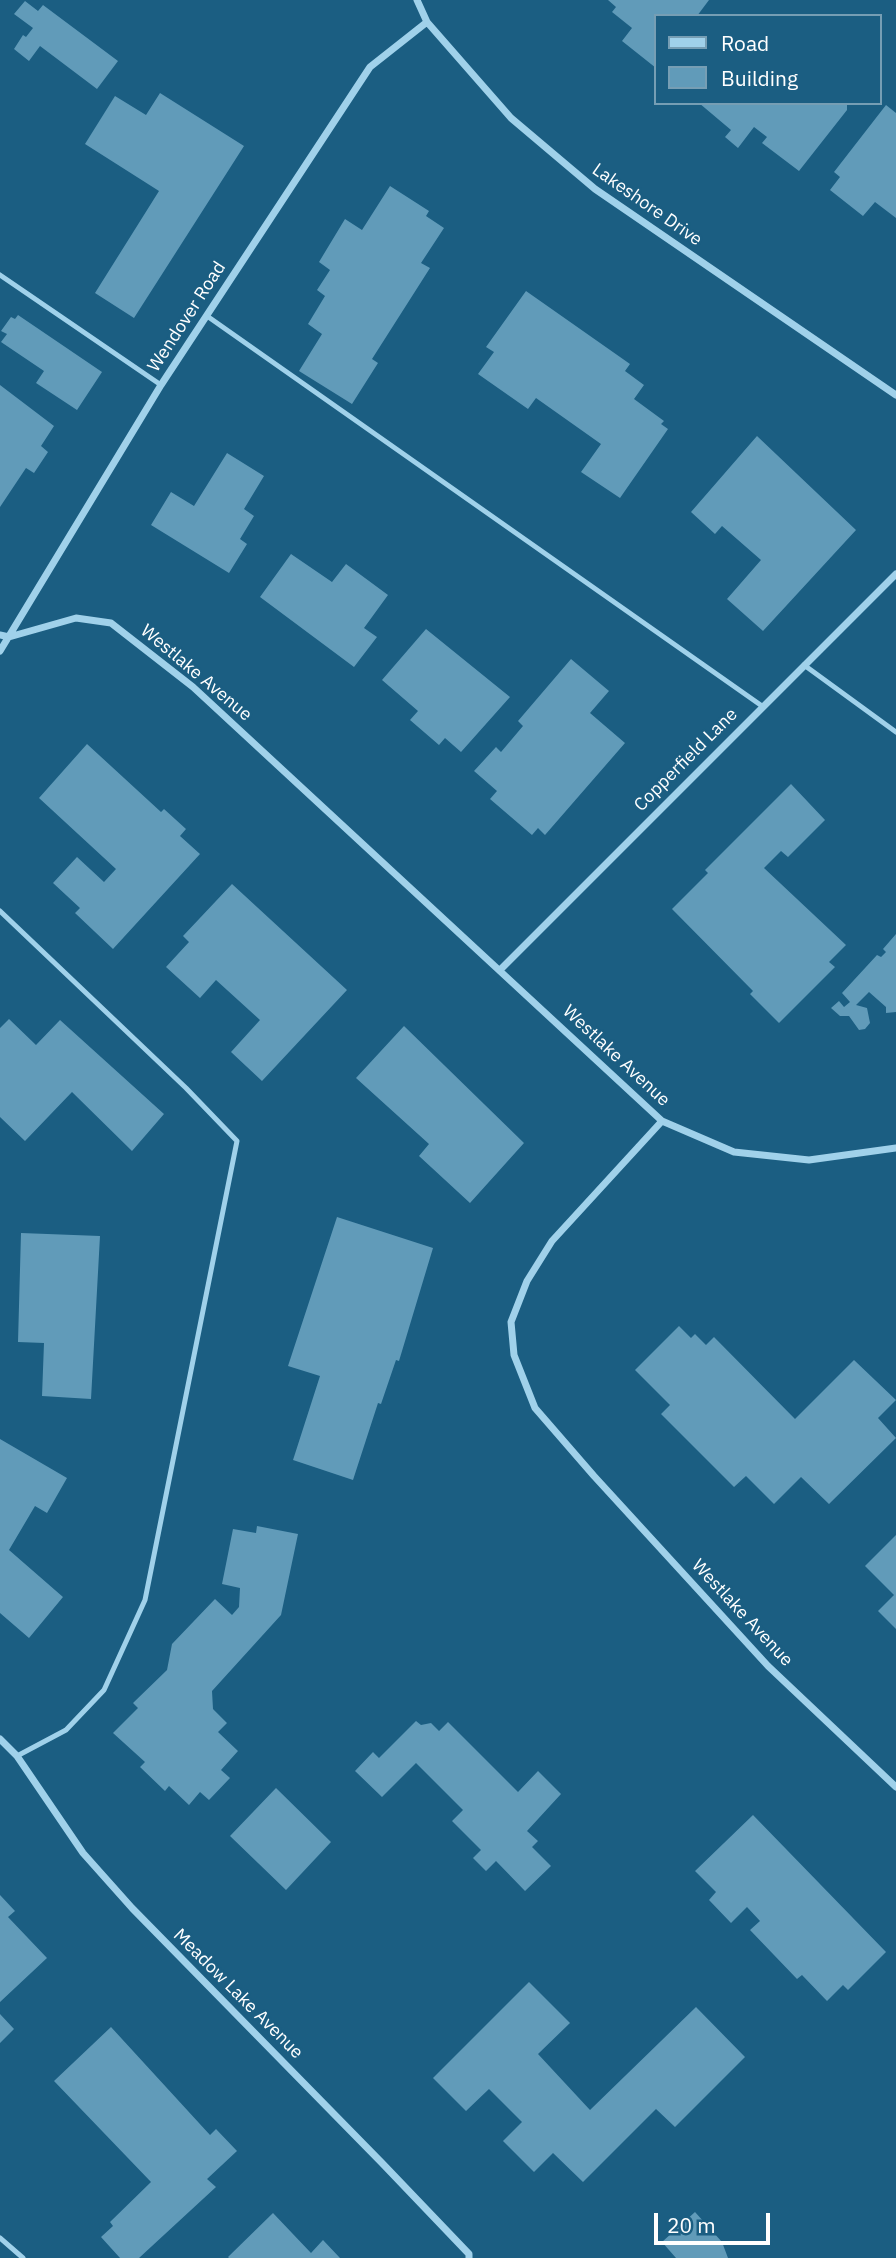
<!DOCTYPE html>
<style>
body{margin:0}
#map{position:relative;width:896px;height:2258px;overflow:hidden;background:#1b5e82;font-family:"IBM Plex Sans",sans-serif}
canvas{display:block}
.legend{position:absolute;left:654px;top:14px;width:228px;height:91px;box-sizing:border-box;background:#1b5e82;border:2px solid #769eb4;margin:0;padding:9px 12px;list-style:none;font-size:21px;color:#fff}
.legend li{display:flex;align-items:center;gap:14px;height:35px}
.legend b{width:35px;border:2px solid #769eb4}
.scale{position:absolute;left:654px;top:2213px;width:116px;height:32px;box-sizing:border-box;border:4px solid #fff;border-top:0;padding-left:9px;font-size:21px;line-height:24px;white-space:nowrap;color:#fff;-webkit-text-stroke:5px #1b5e82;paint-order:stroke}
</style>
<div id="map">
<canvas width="896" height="2258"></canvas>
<ul class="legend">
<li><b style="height:9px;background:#a0d1ea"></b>Road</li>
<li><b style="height:19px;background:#619bb9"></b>Building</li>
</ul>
<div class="scale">20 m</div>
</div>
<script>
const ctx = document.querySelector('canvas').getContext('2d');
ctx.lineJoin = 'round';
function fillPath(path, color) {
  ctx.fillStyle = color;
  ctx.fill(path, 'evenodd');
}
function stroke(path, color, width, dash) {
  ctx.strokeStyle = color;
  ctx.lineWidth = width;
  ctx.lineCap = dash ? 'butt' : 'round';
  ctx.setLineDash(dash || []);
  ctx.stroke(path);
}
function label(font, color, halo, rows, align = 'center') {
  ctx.font = font + ' "IBM Plex Sans",sans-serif';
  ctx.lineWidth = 5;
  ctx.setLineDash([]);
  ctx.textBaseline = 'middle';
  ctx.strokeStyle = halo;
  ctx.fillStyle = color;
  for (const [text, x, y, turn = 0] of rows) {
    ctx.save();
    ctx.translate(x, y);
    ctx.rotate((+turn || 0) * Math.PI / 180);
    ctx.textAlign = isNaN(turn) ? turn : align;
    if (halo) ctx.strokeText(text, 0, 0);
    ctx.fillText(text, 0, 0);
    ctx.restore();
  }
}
fillPath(new Path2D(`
 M608,0h101l-12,16h-41v52l-34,-27 10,-13 -20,-16 4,-5z
 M25,1l13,10 5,-6 75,56 -21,28 -57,-43 -11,15 -15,-12 9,-14 3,2 7,-9 -19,-14z
 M160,93l84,53 -110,172 -39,-25 64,-102 -74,-47 30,-48 31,19z
 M699,103h148v7l-48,61 -37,-28 5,-6 -13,-10 -16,21 -13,-11 6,-7z
 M886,105l10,8v105l-21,-16 -12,14 -33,-26 10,-13 -6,-5z
 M390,186l39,25 -3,5 18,12 -23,35 9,5 -58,91 6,4 -26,41 -53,-33 23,-37 -14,-10 17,-28 -8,-6 13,-20 -11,-8 26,-43 17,11z
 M526,291l104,73 -5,7 19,14 -10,14 30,22 -3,3 7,5 -48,69 -39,-26 20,-28 -65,-46 -8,11 -50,-35 16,-22 -8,-5z
 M18,315l84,57 -25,38 -41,-27 8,-12 -43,-29 6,-8 -6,-3 10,-14 4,2z
 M0,385l54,41 -13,20 7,6 -14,21 -8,-5 -26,39z
 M757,436l99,94 -93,101 -36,-32 34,-39 -39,-34 -7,8 -24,-22z
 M227,453l37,23 -20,33 10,7 -14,23 7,5 -18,29 -78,-48 20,-33 23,14z
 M291,554l41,28 14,-18 42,31 -24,33 13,9 -23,30 -94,-70z
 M426,629l84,68 -49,55 -16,-14 -6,7 -29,-25 8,-9 -36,-31z
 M571,659l38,32 -19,22 35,30 -80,92 -7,-7 -6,7 -42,-36 7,-8 -23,-20 22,-24 5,5 22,-26 -5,-5z
 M87,744l74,68 3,-3 22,20 -6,7 20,18 -87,95 -38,-36 5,-5 -27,-25 24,-26 27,25 12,-13 -77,-71z
 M791,784l34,36 -37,37 -7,-6 -17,17 82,77 -17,17 6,5 -56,56 -29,-29 3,-3 -81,-82 36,-36 -3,-3z
 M232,884l115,106 -85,91 -31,-29 29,-32 -44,-40 -16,18 -34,-31 23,-25 -6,-6z
 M896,934v78l-10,1v-6l-17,-15 -13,13 11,3 3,15 -5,6 -6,1 -10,-14h-9l-9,-8 8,-7 5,6 6,-5 -8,-9 35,-38 4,2 5,-5 -3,-3z
 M9,1019l27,26 24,-25 104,94 -32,37 -60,-59 -47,49 -25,-24v-89z
 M404,1026l120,117 -54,60 -51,-47 10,-12 -73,-66z
 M337,1217l96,31 -34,113 -3,-1 -15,44 -3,-1 -25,77 -60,-20 27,-84 -32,-10z
 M21,1233l79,3 -9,163 -49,-3 2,-53 -26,-1z
 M679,1326l12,12 4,-4 11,11 8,-8 81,82 59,-59 42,40 -18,18 18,20 -67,66 -28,-27 -27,27 -28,-28 -12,11 -73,-73 9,-9 -35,-35z
 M0,1439l67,39 -20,35 -12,-7 -26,44 54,47 -34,41 -29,-25z
 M257,1526l41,8 -17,81 -69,76 1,18 14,14 -9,9 20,19 -17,19 9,8 -21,22 -9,-8 -11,13 -20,-19 -4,5 -25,-24 5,-5 -32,-29 25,-25 -5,-5 34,-33 5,-26 43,-45 17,16 7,-8 1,-19 -18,-4 11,-55 23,4z
 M896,1535v94l-18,-18 16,-16 -29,-29z
 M416,1721l5,4 10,-2 8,8 9,-9 70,70 20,-21 23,23 -34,37 11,10 -6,6 19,19 -26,25 -29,-30 -10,10 -13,-13 8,-8 -29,-29 11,-11 -47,-47 -34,34 -27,-26 18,-19 6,6z
 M276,1788l55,54 -45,48 -56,-54z
 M753,1815l133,137 -38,38 -5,-5 -16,16 -25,-26 -5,4 -47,-49 10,-9 -13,-14 -16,16 -22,-23 7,-8 -21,-21z
 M0,1895l15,16 -7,6 39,41 -47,44z
 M529,1982l41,41 -32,31 52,56 106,-103 49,50 -70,70 -19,-18 -73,73 -30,-29 -19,19 -31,-31 19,-19 -33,-33 -23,22 -33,-33z
 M0,2014l14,15 -14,14z
 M111,2027l99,108 6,-6 21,22 -30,28 9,8 -77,71h-19l-19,-21 12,-11 -3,-4 41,-40 -97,-101z
 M695,2212l27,30 6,16h-52l-14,-16z
 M273,2213l38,40 12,-13 17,18h-111l-1,-1z`), '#619bb9');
stroke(new Path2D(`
 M0,275l161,110
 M207,316l555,390
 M804,665l92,67
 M0,911l186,177 51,53 -92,459 -41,90 -38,40 -49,26
 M0,2238l23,20`), '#a0d1ea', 5);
stroke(new Path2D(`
 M417,0l10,22 84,96 84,71 301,206
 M0,635l9,2 67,-19 35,5 82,64 469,434 72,31 75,8 87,-12
 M0,651l161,-266 209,-318 57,-45
 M500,970l396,-396
 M662,1121l-110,120 -25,40 -16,41 3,33 21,53 59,68 174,190 128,121
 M0,1739l17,17 66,97 49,55 250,255 87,91v4`), '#a0d1ea', 7);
label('18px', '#fff', '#1b5e82', [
 ["Lakeshore Drive",647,205,35],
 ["Wendover Road",187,317,-57],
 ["Westlake Avenue",196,673,40],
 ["Copperfield Lane",686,760,-45],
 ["Westlake Avenue",616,1056,43],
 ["Westlake Avenue",742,1613,47],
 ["Meadow Lake Avenue",238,1994,45]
]);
</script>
